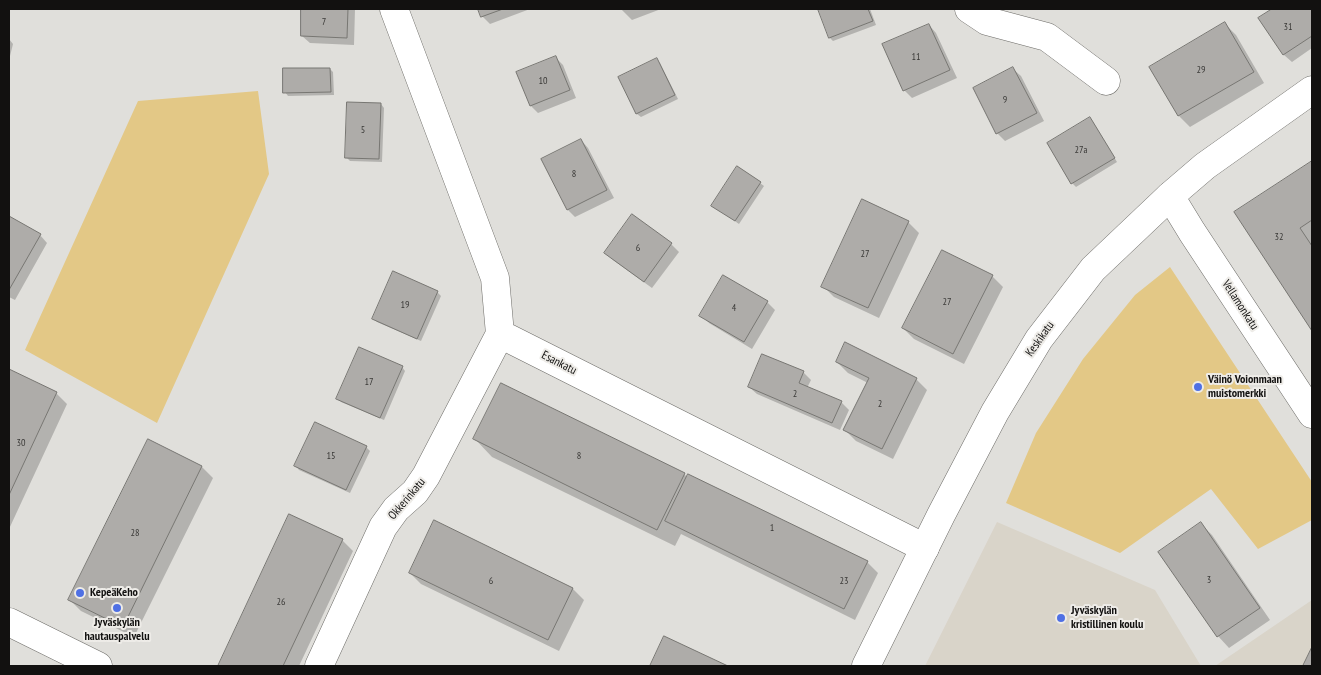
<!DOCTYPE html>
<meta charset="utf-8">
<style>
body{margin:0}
#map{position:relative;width:1321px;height:675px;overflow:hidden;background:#e0dfdb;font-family:"PT Sans Narrow",sans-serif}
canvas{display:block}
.frame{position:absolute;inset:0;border:10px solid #121110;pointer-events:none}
</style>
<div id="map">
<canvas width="1321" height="675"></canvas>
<div class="frame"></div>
</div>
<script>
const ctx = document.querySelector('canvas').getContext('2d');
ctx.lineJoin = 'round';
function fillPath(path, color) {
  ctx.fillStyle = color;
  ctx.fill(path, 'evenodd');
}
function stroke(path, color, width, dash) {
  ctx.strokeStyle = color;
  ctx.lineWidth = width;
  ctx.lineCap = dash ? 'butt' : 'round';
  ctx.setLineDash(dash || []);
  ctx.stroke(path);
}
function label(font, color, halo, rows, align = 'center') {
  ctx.font = font + ' "PT Sans Narrow",sans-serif';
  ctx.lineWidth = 4;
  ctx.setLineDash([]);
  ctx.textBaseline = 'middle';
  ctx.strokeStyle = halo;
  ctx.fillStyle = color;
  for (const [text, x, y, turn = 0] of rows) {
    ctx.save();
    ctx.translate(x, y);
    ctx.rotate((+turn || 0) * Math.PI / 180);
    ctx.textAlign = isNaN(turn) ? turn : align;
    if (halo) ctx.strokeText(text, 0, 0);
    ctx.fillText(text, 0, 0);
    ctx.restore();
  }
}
fillPath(new Path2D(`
 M997,522l158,68 46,76h-276z
 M1312,600v66h-97z`), '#d9d4c9');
fillPath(new Path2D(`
 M258,91l11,83 -112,249 -132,-73 113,-249z
 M1170,267l142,215v38l-54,29 -47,-60 -91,64 -114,-50 30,-70 47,-74 52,-64z`), '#e3c886');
fillPath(new Path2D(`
 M303,9h52l-1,36 -44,-2 -8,-7z
 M479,9h51l-40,15 -8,-8z
 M621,9h40l-29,11z
 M819,9h51l6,16 -43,16 -3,-3z
 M1275,9h37v39l-20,14 -8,-7 -24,-36z
 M1225,24l11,11 28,48 -74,44 -11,-11z
 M929,25l7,8 21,45 -45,20 -8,-8z
 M9,39l4,5 -4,16z
 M555,57l8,8 13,33 -38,15 -7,-7z
 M657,60l3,3 18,36 -37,18 -4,-3 -17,-37z
 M330,69l3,3 1,23 -46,1 -3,-4z
 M1013,69l8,7 23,45 -39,20 -8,-8z
 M381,104l3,4 -2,54 -32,-1 -4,-4z
 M1090,119l3,3 24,40 -41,25 -4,-4 -24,-40z
 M581,140l7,8 26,50 -39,19 -7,-7z
 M1312,163v166l-76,-117z
 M760,183l4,3 -25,38 -26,-18z
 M9,218l31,17 7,8 -32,57 -6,-3z
 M908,222l11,11 -40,85 -45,-21 -11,-11z
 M671,244l8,8 -27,36 -39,-28 -8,-8z
 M992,276l11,11 -39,77 -50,-25 -11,-11z
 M437,292l4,4 -20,45 -44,-19 -4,-4z
 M767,302l8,8 -23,39 -43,-26 -8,-8z
 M837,362l79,17 11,11 -34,69 -37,-18 -11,-11 23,-47 -20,-10z
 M402,367l3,4 -21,49 -43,-18 -3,-4z
 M9,371l47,22 11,11 -58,125z
 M803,372l8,8 -4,8 34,14 8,8 -9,20 -83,-36 -8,-7z
 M475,439l209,35 4,4 179,84 11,11 -23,47 -174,-86 -6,12 -183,-89z
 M366,447l4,4 -20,42 -51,-23 -3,-4z
 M202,467l11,11 -79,159 -53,-26 -11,-11z
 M290,516l52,24 11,11 -54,115h-79z
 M435,522l138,67 11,11 -25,51 -138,-67 -11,-11z
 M1201,524l11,11 58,85 -41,28 -11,-12z
 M665,638l60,28h-73z`), '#0003');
const building = new Path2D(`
 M301,9h47l-1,29 -46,-2z
 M478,9h25l-22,8z
 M818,9h50l5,12 -44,17z
 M1272,9h40v27l-29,19 -25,-37z
 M1225,22l29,50 -76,44 -29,-49z
 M929,24l21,46 -47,21 -21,-47z
 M556,56l14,34 -40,16 -14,-34z
 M657,58l18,37 -39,19 -18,-37z
 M1013,67l24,46 -41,21 -23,-46z
 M283,68h47l1,24 -48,1z
 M347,102l34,1 -2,56 -34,-1z
 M1090,117l25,41 -44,26 -24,-41z
 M581,139l26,51 -40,20 -26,-51z
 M1312,161v59l-12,8 12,18v85l-78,-119z
 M737,166l24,16 -26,39 -24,-15z
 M862,199l47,22 -41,87 -47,-21z
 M632,214l40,29 -28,39 -40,-29z
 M9,216l32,18 -32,56z
 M942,250l51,25 -40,79 -51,-26z
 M393,271l45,20 -21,48 -45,-20z
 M723,275l45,26 -24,41 -45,-26z
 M845,342l72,36 -35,71 -39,-19 26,-52 -33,-16z
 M359,347l44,19 -23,52 -44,-19z
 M762,354l42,17 -5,12 43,18 -10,22 -84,-36z
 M9,369l48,23 -48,103z
 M501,383l184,90 -28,57 -184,-91z
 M315,422l52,24 -21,44 -52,-24z
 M148,439l54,27 -79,161 -55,-27z
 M688,474l180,87 -24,48 -179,-88z
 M289,514l54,25 -60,127h-65z
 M434,520l139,68 -25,52 -139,-67z
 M1201,522l59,86 -43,29 -59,-85z
 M664,636l64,30h-78z
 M1312,647v19h-9z`);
fillPath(building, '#aeaca9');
stroke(building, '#777672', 1);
const street = new Path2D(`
 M394,9l101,269 5,56
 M969,9l18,12 60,16 59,44
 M1170,196l22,36 120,182
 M500,334l425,214
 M319,666l64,-139 13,-18 19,-17 11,-16 74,-142`);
const secondary = new Path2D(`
 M9,622l89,44
 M866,666l75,-151 54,-103 44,-73 54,-70 77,-73 35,-30 107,-76`);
stroke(street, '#6d6c68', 29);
stroke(secondary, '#6d6c68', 29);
stroke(street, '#fff', 28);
stroke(secondary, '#fff', 28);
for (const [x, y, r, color] of [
 [1198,387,5,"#4f70e4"],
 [80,593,5,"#4f70e4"],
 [117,608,5,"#4f70e4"],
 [1061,618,5,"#4f70e4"]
]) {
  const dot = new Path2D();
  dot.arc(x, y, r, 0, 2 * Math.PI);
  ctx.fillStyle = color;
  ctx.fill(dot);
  stroke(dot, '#eeece8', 2);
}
label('10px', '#393836', null, [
 ["7",324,22],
 ["31",1288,27],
 ["11",916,57],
 ["29",1201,70],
 ["10",543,81],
 ["9",1005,100],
 ["5",363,130],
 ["27a",1081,150],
 ["8",574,174],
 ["32",1279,237],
 ["6",638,248],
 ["27",865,254],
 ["27",947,302],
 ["19",405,305],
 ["4",734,308],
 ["17",369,382],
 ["2",795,394],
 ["2",880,404],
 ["30",21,443],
 ["15",331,456],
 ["8",579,456],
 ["1",772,528],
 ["28",135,533],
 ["3",1209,580],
 ["6",491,581],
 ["23",844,581],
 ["26",281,602]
]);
label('12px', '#121110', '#eeece8', [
 ["Vellamonkatu",1240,305,57],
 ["Keskikatu",1040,339,-55],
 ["Esankatu",559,363,27],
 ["Okkerinkatu",407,499,-50]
]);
label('bold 12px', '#121110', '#eeece8', [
 ["Väinö Voionmaan",1208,380],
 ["muistomerkki",1208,394],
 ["KepeäKeho",90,593],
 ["Jyväskylän",1071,611],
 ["kristillinen koulu",1071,625],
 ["Jyväskylän",117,623,"center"],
 ["hautauspalvelu",117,637,"center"]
], 'left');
</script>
